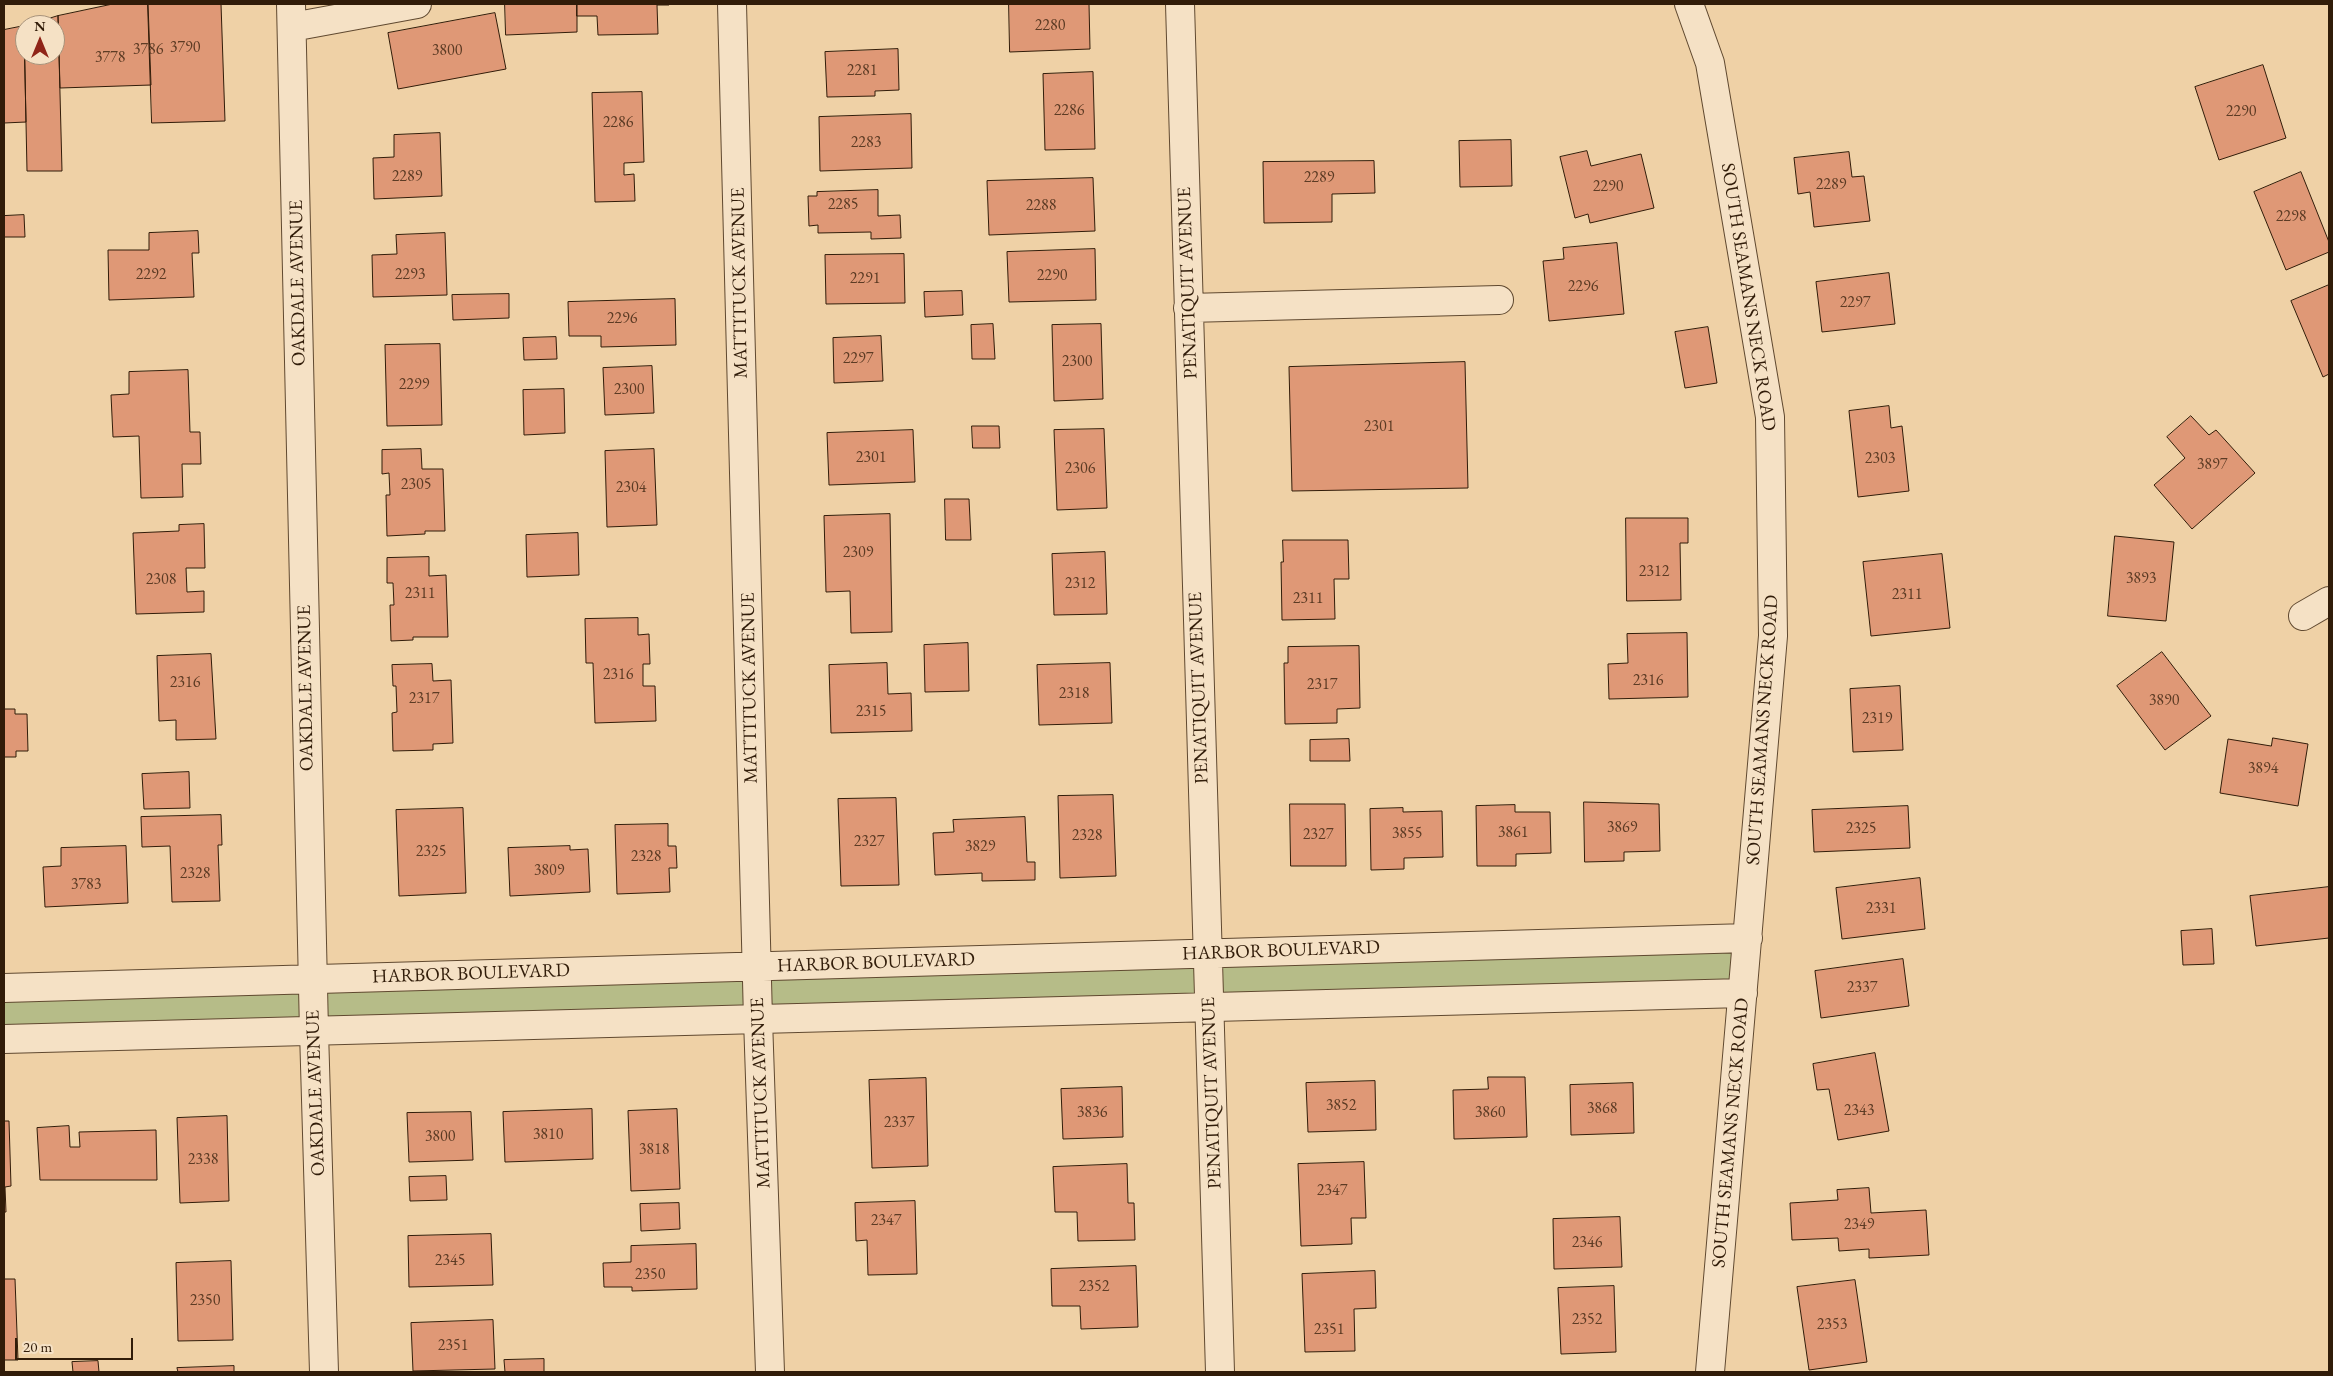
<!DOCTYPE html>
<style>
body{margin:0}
#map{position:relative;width:2333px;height:1376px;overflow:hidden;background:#efd1a6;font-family:"EB Garamond",serif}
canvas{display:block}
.frame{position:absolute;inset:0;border:5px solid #311c09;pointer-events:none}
.north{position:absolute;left:15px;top:15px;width:50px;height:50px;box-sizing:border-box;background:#f5e1c5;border:1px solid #a7927a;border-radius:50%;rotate:0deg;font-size:14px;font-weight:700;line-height:20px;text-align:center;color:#311c09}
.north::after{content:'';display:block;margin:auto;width:18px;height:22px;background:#8f2418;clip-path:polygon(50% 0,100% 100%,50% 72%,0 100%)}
.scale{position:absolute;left:15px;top:1338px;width:118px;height:22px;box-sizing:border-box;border:2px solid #311c09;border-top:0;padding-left:6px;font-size:15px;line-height:18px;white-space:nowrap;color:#311c09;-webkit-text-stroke:4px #f5e1c5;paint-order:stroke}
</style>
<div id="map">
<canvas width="2333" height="1376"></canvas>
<div class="frame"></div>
<div class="north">N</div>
<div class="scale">20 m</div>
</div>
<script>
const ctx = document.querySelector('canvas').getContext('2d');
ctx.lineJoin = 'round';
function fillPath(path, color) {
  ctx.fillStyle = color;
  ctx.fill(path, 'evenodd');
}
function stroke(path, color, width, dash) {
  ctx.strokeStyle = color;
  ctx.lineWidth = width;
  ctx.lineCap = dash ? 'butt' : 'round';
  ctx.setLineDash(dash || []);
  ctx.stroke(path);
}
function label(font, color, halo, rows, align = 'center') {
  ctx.font = font + ' "EB Garamond",serif';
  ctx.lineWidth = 4.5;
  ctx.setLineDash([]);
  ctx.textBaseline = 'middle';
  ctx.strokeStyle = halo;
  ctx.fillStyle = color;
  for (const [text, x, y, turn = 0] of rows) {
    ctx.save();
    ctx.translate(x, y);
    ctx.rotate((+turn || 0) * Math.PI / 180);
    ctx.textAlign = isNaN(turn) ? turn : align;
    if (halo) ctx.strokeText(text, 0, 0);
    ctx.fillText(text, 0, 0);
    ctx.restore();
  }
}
fillPath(new Path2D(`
 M1736,946l-1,38 -516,15 -1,-40z
 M1198,959l2,40 -432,13 -1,-39z
 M751,972l1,40 -432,12 -2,-40z
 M304,985l2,40 -302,8v-39z`), '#b6bc88');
const building = new Path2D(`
 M113,4h35l3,81 -91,3 -2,-72z
 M148,4h73l4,117 -73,2z
 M505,4h72v28l-71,3z
 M577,4h92v1h-12l1,29 -60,1 -1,-19h-20z
 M1009,4h80l1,45 -80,3z
 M495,13l11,56 -108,20 -10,-56z
 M58,16l4,155h-35l-3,-145 1,29h30v-30h-27z
 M24,26l2,96 -22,1v-93z
 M898,49l1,41 -24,1v5l-48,1 -2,-45z
 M2263,65l23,73 -67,22 -24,-73z
 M1093,72l2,77 -50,1 -2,-76z
 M642,92l2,70 -20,1v12l10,-1 1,27 -40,1 -3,-109z
 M911,114l1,54 -92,3 -1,-54z
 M440,133l2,63 -68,3 -1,-41 21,-1v-22z
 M1511,140l1,46 -52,1 -1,-46z
 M1587,151l4,15 50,-12 13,54 -64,15 -2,-9 -13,4 -15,-61z
 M1849,152l3,25 12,-1 6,45 -56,6 -4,-35 -12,2 -4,-36z
 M1374,161l1,32 -43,1v28l-68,1 -1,-61z
 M2301,172l28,70v10l-43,18 -32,-78z
 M1093,178l2,53 -106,4 -2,-54z
 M878,190v26l22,-1 1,23 -30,1v-7l-53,1v-8l-9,1 -1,-30h9v-4z
 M24,215l1,22h-21v-21z
 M198,231l1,22h-7l2,44 -85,3 -1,-50h41v-17z
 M445,233l2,62 -74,2 -1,-42 25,-1 -1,-19z
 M1617,243l7,71 -75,7 -6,-60 21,-2 -1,-11z
 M1095,249l1,51 -87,2 -2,-50z
 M904,254l1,49 -79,1 -1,-49z
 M1889,273l6,51 -73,8 -6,-50z
 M2329,285v89l-6,3 -32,-76z
 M962,291l1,24 -38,2 -1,-25z
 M509,294v24l-56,2 -1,-25z
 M675,299l1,46 -75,2v-11h-32l-1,-34z
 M993,324l2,35h-23l-1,-34z
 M1101,324l2,75 -49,2 -2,-76z
 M1708,327l9,56 -32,5 -10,-56z
 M881,336l2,45 -49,2 -1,-45z
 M556,337l1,22 -33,1 -1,-22z
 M440,344l2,81 -55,1 -2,-81z
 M1465,362l3,126 -176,3 -3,-124z
 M652,366l2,47 -49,2 -2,-47z
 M188,370l2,62h10l1,32h-19l1,33 -42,1 -2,-62 -26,1 -2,-42 18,-1v-22z
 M564,389l1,44 -41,2 -1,-45z
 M1889,406l2,22 11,-2 7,65 -51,6 -9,-86z
 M2191,416l18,19 7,-5 39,43 -63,56 -38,-44 31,-27 -18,-21z
 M972,426h27l1,22h-27z
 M1104,429l3,79 -50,2 -3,-80z
 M913,430l2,52 -86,3 -2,-52z
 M421,449l1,20h21l2,62h-20v3l-38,2 -1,-41h4l-1,-22 -7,1v-24z
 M654,449l3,76 -50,2 -2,-76z
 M945,499h24l2,41h-25z
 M890,514l2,118 -41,1 -1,-42 -24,1 -2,-76z
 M1626,518h62v25h-8l1,57 -54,1z
 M204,524l1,44h-19l1,24 17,-1v21l-68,2 -3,-81 46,-2v-6z
 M578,533l1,42 -52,2 -1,-42z
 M2115,536l59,6 -8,79 -58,-5z
 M1283,540h65l1,39h-15l1,40 -53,1 -1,-58h2z
 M1105,552l2,62 -53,1 -2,-61z
 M1942,554l8,74 -79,8 -8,-74z
 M429,557v19l17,-1 2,62h-35v3l-22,1 -1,-36h4l-1,-22h-6v-25z
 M638,618v17l11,-1 1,30h-7v22h12l1,35 -61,2 -2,-60h-7l-1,-44z
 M1687,633l1,64 -79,2 -1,-35 20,-1 -1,-29z
 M968,643l1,48 -44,1 -1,-47z
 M1359,646l1,62 -23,1v14l-52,1 -1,-61h4v-16z
 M2162,652l49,64 -46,34 -48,-64z
 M211,654l5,85 -40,1v-20l-17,1 -2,-65z
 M887,663l1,31 23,-1 1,38 -81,2 -2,-68z
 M1110,663l2,60 -73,2 -2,-60z
 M432,664l1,17 18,-1 2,63 -20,1v6l-40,1 -1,-38 5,-1 -1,-26h-3l-1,-21z
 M1900,686l3,64 -50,2 -3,-63z
 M4,709h11v5h12l1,37h-12v6h-12z
 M2273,738l35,6 -10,62 -78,-13 8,-54 43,7z
 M1349,739l1,22h-40v-21z
 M189,772l1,36 -46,1 -2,-35z
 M1113,795l3,81 -56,2 -2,-82z
 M896,798l3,87 -58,1 -3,-87z
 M1584,802l75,2 1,47 -36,1v9l-39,1z
 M1290,804h55l1,62h-55z
 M1515,805v7h35l1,41 -35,1v12h-39l-1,-60z
 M1908,806l2,42 -96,4 -2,-42z
 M463,808l3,85 -67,3 -3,-86z
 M1403,808v4l39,-1 1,46 -39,1v11l-33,1 -1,-61z
 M221,815l1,30h-4l2,56 -48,1 -2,-56 -28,1 -1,-30z
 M1025,817l2,45h8v18l-53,1v-8l-47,2 -2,-42 21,-1 -1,-12z
 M668,824v22h8l1,22h-8l1,24 -53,2 -2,-69z
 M126,846l2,57 -83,4 -2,-40 18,-1v-18z
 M570,846v4l18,-1 2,43 -80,4 -2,-48z
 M1920,878l5,51 -83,10 -6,-51z
 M2329,887v51l-73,8 -6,-50z
 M2212,929l2,35 -31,1 -2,-34z
 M1903,959l6,47 -88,12 -6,-47z
 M1875,1053l14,78 -51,9 -9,-51 -12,1 -4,-26z
 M1488,1077h37l2,60 -73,2 -1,-49 35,-1z
 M926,1078l2,88 -56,2 -3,-88z
 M1375,1081l1,49 -68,2 -2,-49z
 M1633,1083l1,50 -63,2 -1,-50z
 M1122,1087l1,50 -60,2 -2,-50z
 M592,1109l1,50 -88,3 -2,-50z
 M677,1109l3,80 -49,2 -3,-80z
 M471,1112l2,48 -64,2 -2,-49z
 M227,1116l2,85 -49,2 -3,-85z
 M4,1121h5l2,65 -6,1 1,25h-2z
 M69,1126l1,21h10l-1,-15 77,-2 1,50h-117l-3,-52z
 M1364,1162l2,56h-15l1,26 -51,2 -3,-82z
 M1127,1164l1,39h6l1,37 -57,1 -1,-29h-22l-2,-45z
 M446,1176l1,24 -37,1 -1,-24z
 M1869,1188l2,25 55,-3 3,45 -60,3v-9l-30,2 -1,-13 -46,2 -2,-37 48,-3 -1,-10z
 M915,1201l2,73 -49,1 -1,-35 -11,1 -1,-38z
 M679,1203l1,26 -39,2 -1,-27z
 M1620,1217l2,50 -68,2 -1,-50z
 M491,1234l2,51 -84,2 -1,-51z
 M696,1244l1,45 -65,2v-4h-28l-1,-24 28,-1v-16z
 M231,1261l2,79 -55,1 -2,-78z
 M1136,1266l2,61 -57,2 -1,-23h-28l-1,-37z
 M1375,1271l1,37 -22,1 1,42 -50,1 -3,-78z
 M4,1279h11l3,81h-14z
 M1855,1280l12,82 -58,8 -12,-83z
 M1614,1286l2,66 -55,2 -3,-66z
 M493,1320l2,49 -82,2 -2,-48z
 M544,1359v13h-39l-1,-12z
 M98,1361l1,11h-26l-1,-10z
 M234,1366v6h-56l-1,-4z`);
fillPath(building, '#df9876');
stroke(building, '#311c09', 1);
const minor = new Path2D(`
 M291,4l23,1027 10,341
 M732,4l26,1015 12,353
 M1180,4l40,1368
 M1689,4l21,59 60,354 3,219 -63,736
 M292,27l125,-23
 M1188,308l311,-8
 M2303,616l26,-15
 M4,988l1744,-50
 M4,1039l1739,-46`);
stroke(minor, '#604930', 30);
stroke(minor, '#f5e1c5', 28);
label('16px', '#5c3b24', null, [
 ["2280",1050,26],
 ["3790",185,48],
 ["3786",148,50],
 ["3800",447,51],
 ["3778",110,58],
 ["2281",862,71],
 ["2286",1069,111],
 ["2290",2241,112],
 ["2286",618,123],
 ["2283",866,143],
 ["2289",407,177],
 ["2289",1319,178],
 ["2289",1831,185],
 ["2290",1608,187],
 ["2285",843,205],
 ["2288",1041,206],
 ["2298",2291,217],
 ["2292",151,275],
 ["2293",410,275],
 ["2290",1052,276],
 ["2291",865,279],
 ["2296",1583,287],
 ["2297",1855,303],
 ["2296",622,319],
 ["2297",858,359],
 ["2300",1077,362],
 ["2299",414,385],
 ["2300",629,390],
 ["2301",1379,427],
 ["2301",871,458],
 ["2303",1880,459],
 ["3897",2212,465],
 ["2306",1080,469],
 ["2305",416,485],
 ["2304",631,488],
 ["2309",858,553],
 ["2312",1654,572],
 ["3893",2141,579],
 ["2308",161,580],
 ["2312",1080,584],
 ["2311",420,594],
 ["2311",1907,595],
 ["2311",1308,599],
 ["2316",618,675],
 ["2316",1648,681],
 ["2316",185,683],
 ["2317",1322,685],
 ["2318",1074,694],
 ["2317",424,699],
 ["3890",2164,701],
 ["2315",871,712],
 ["2319",1877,719],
 ["3894",2263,769],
 ["3869",1622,828],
 ["2325",1861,829],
 ["3861",1513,833],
 ["3855",1407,834],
 ["2327",1318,835],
 ["2328",1087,836],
 ["2327",869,842],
 ["3829",980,847],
 ["2325",431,852],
 ["2328",646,857],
 ["3809",549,871],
 ["2328",195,874],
 ["3783",86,885],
 ["2331",1881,909],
 ["2337",1862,988],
 ["3852",1341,1106],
 ["3868",1602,1109],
 ["2343",1859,1111],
 ["3836",1092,1113],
 ["3860",1490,1113],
 ["2337",899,1123],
 ["3810",548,1135],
 ["3800",440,1137],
 ["3818",654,1150],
 ["2338",203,1160],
 ["2347",1332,1191],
 ["2347",886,1221],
 ["2349",1859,1225],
 ["2346",1587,1243],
 ["2345",450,1261],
 ["2350",650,1275],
 ["2352",1094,1287],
 ["2350",205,1301],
 ["2352",1587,1320],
 ["2353",1832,1325],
 ["2351",1329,1330],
 ["2351",453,1346]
]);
label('19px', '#311c09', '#f5e1c5', [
 ["OAKDALE AVENUE",298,283,-91],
 ["MATTITUCK AVENUE",740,283,-91],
 ["PENATIQUIT AVENUE",1188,283,-92],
 ["SOUTH SEAMANS NECK ROAD",1748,297,81],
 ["OAKDALE AVENUE",306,688,-91],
 ["MATTITUCK AVENUE",750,688,-91],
 ["PENATIQUIT AVENUE",1199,688,-92],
 ["SOUTH SEAMANS NECK ROAD",1763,730,-86],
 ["HARBOR BOULEVARD",1281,951,-2],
 ["HARBOR BOULEVARD",876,963,-2],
 ["HARBOR BOULEVARD",471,974,-2],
 ["OAKDALE AVENUE",316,1093,-92],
 ["MATTITUCK AVENUE",761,1093,-92],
 ["PENATIQUIT AVENUE",1212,1093,-92],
 ["SOUTH SEAMANS NECK ROAD",1731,1133,-85]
]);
</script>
